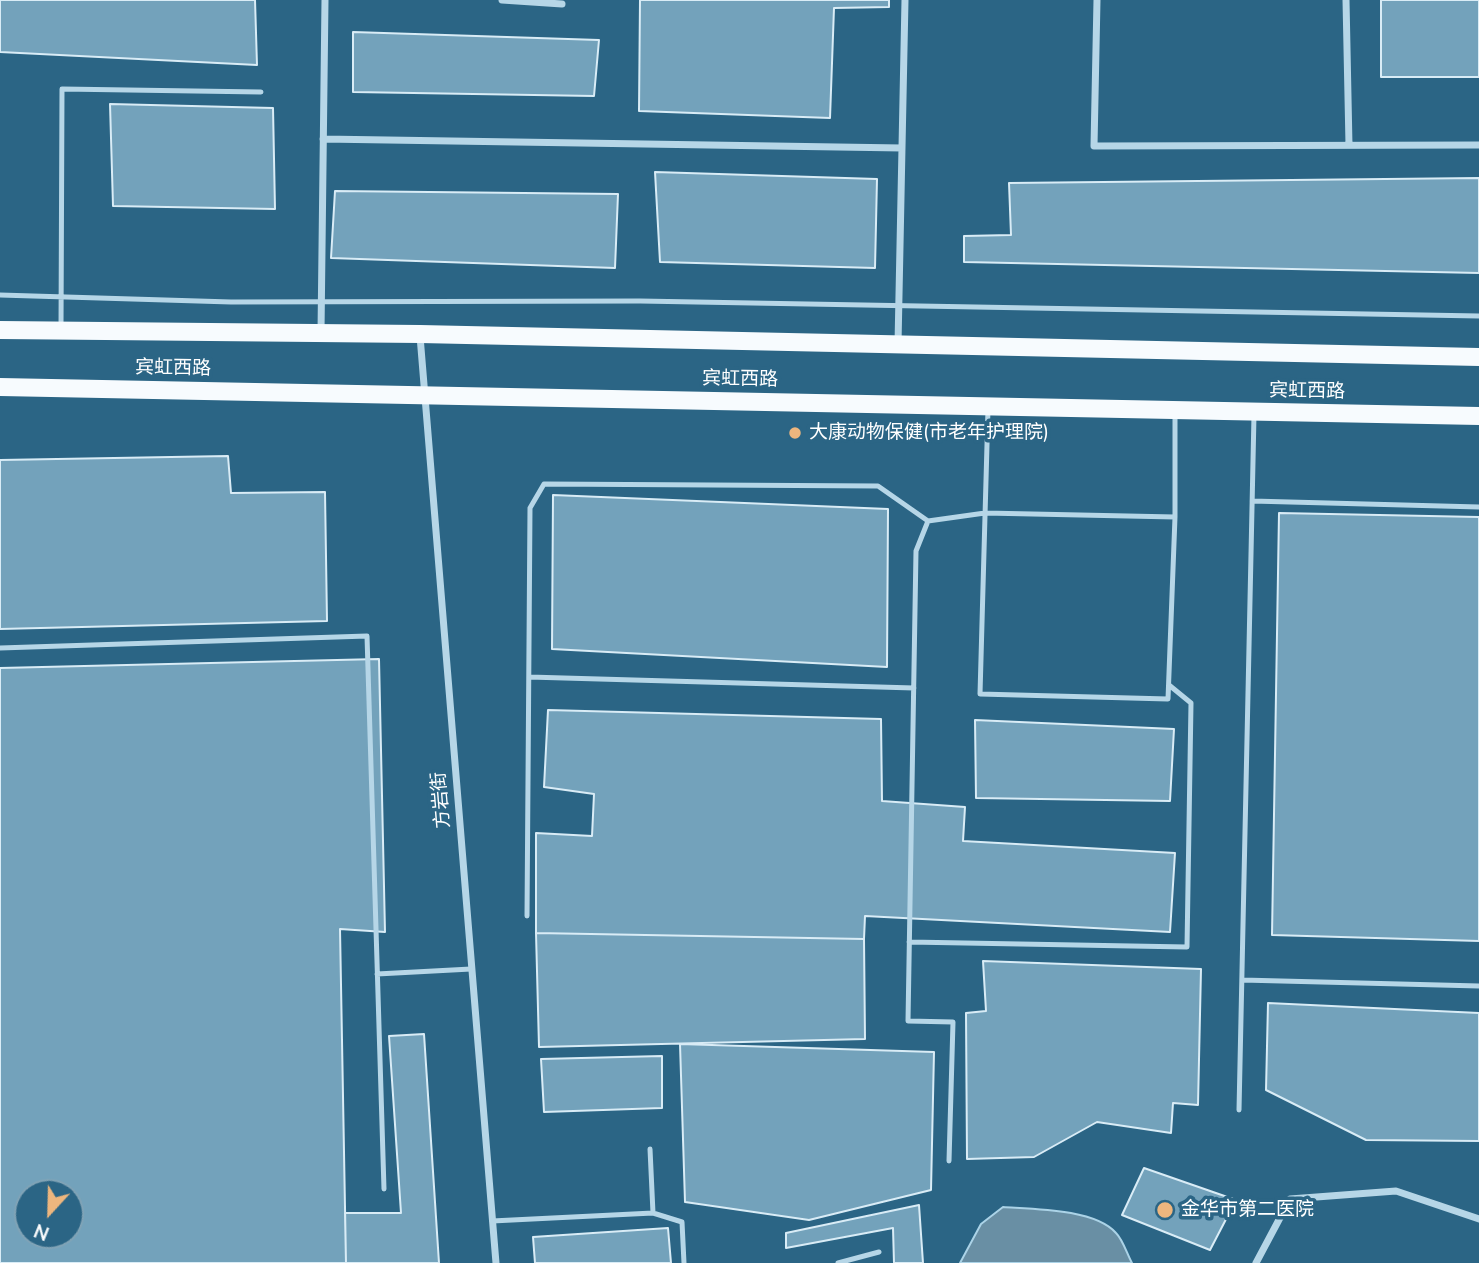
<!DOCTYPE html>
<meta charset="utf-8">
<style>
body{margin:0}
#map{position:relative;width:1479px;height:1263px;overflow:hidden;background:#2b6585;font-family:"Nunito Sans",sans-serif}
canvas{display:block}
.north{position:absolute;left:14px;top:1179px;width:70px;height:70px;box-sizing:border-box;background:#2b6585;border:2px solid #80a3b6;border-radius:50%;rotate:202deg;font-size:19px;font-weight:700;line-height:28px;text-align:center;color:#fff}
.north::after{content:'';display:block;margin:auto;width:24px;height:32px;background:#edb67e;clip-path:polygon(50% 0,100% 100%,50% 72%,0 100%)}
</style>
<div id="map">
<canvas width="1479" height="1263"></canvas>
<div class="north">N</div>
</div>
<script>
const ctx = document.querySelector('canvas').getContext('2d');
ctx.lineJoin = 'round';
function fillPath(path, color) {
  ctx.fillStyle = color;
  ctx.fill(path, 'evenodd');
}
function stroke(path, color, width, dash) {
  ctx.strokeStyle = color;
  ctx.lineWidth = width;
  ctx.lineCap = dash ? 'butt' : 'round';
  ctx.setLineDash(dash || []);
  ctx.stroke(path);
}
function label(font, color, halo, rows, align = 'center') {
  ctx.font = font + ' "Nunito Sans","Noto Sans SC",sans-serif';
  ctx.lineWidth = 7;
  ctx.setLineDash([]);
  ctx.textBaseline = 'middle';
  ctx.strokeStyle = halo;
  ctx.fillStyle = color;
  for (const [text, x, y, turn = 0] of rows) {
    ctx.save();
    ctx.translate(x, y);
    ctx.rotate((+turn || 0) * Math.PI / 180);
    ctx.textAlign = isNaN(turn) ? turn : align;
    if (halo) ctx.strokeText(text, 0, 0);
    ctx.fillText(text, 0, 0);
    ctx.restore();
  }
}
const water = new Path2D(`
 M1003,1207c31,2 92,2 113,26 7,7 11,21 16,30h-172l21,-39z`);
fillPath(water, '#698fa4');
stroke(water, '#abd3e7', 2);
const building = new Path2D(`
 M0,0h255l2,65 -257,-13z
 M640,0h249v7l-55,1 -4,110 -191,-7z
 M1381,0h98v77h-98z
 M353,32l246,8 -5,56 -241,-4z
 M110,104l163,4 2,101 -162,-3z
 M655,172l222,7 -2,89 -215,-6z
 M1479,178v95l-515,-11v-26l47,-1 -2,-52z
 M335,191l283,3 -3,74 -284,-10z
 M228,456l3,37 94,-1 2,129 -327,8v-169z
 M553,495l335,14 -1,158 -335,-18z
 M1279,513l200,4v424l-207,-6z
 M379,659l6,273 -45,-3 6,334h-346v-595zM28,1193h42v42h-42z
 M548,710l333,9 1,82 83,6 -2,34 212,12 -5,79 -305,-16 -1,23 -328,-6v-100l56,3 2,-42 -50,-7z
 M975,720l199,9 -4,72 -194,-3z
 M536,933l328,6 1,100 -326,8z
 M983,961l218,8 -3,136 -25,-2 -2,30 -74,-11 -63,35 -67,2 -1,-146 20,-2z
 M1268,1003l211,10v128l-113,-1 -100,-50z
 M424,1034l15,229h-93l-1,-50h56l-12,-177z
 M680,1044l254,8 -3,138 -122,30 -124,-18z
 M662,1056v52l-118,4 -3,-53z
 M1144,1168l92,32 -26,50 -88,-35z
 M919,1205l4,58h-29l-1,-35 -107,20v-15z
 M668,1228l3,35h-136l-2,-26z`);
fillPath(building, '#73a2bb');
stroke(building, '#d9ecf6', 2);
stroke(new Path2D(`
 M0,295l231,7 409,-1 839,15
 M61,328l1,-239 199,3
 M988,409l-8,285 188,5 7,-182v-104
 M1252,501l227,6
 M0,648l367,-12 17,553
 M529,677l385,11
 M527,916l3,-408 14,-24 334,2 50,35
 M909,942l278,5 4,-244 -22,-18
 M377,974l94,-5
 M1242,980l237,6
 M1239,1110l15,-695
 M650,1149l3,64 29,9 2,41
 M949,1161l4,-139 -45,-1 8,-470 12,-30 57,-8 190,4
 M492,1221l161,-8
 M838,1263l41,-11`), '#b6d6e7', 5);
stroke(new Path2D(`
 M502,0l60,4
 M1097,0l-3,146 385,-1
 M1346,0l3,145
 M323,139l579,9
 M321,332l4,-332
 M420,336l76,927
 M898,344l7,-344
 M1256,1263l34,-64 106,-8 83,28`), '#b6d6e7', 7);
stroke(new Path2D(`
 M0,330l420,4 1059,23
 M0,387l1479,29`), '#f7fbfe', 18);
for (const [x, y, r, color] of [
 [795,433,7,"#edb67e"],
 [1165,1210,9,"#edb67e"]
]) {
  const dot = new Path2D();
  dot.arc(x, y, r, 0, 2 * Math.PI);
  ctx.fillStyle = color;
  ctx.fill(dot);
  stroke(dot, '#2b6585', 2.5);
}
label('19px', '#fff', '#2b6585', [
 ["宾虹西路",173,369,1],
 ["宾虹西路",740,380,1],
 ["宾虹西路",1307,392,1],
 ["方岩街",442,800,-95]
]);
label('19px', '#fff', '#2b6585', [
 ["大康动物保健(市老年护理院)",809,433],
 ["金华市第二医院",1181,1210]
], 'left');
</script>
